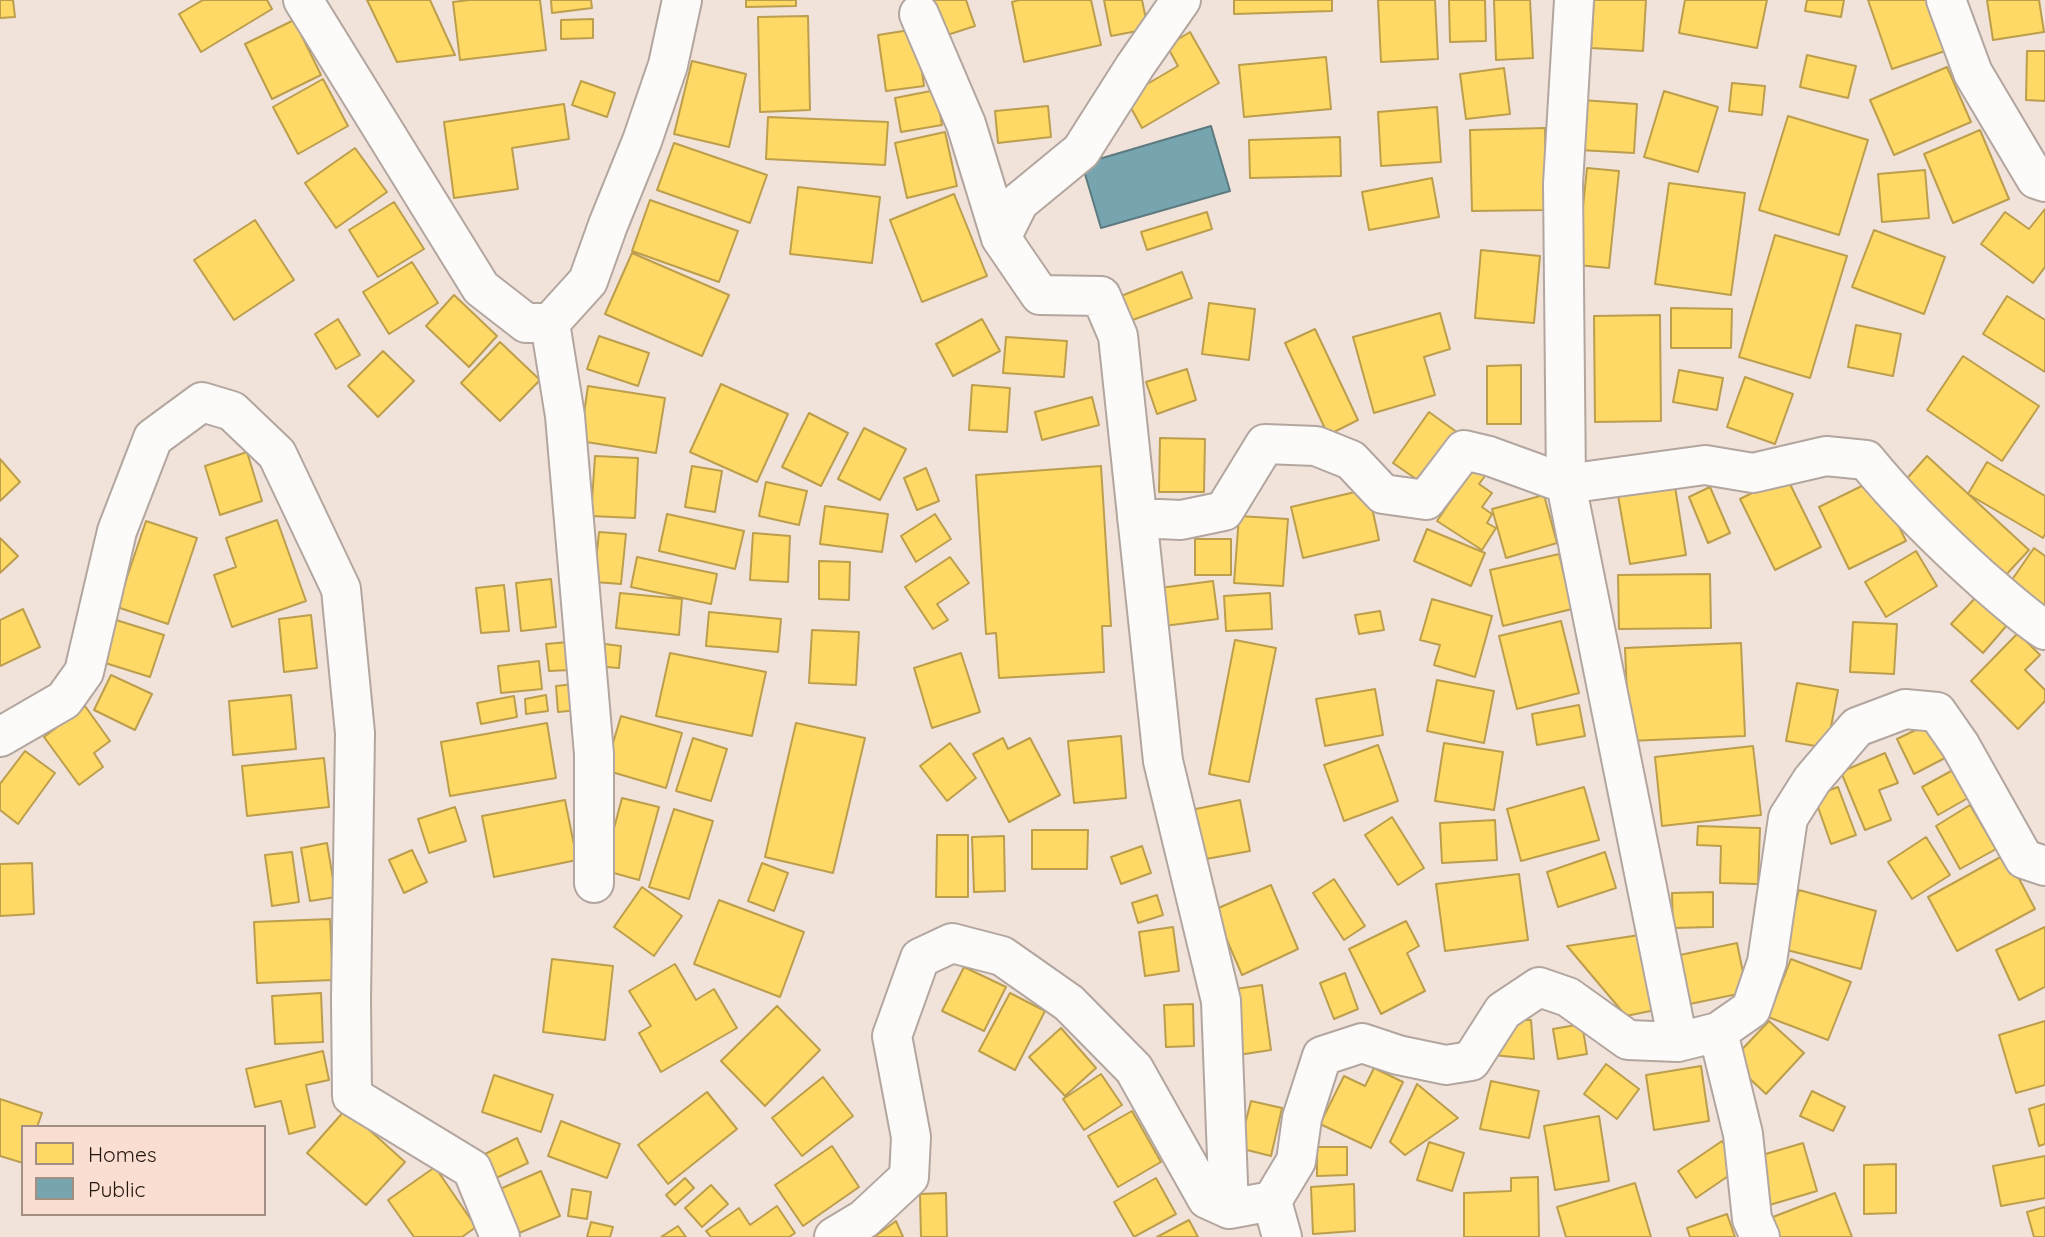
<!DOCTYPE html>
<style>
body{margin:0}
#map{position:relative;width:2045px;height:1237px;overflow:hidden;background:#f1e2da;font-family:Quicksand,sans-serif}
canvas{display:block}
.legend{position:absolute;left:21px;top:1125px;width:245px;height:91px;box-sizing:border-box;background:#faded1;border:2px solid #a38e84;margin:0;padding:9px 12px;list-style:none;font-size:21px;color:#211510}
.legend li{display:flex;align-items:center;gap:14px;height:35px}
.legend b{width:35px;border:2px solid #a38e84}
</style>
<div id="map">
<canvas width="2045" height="1237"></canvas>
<ul class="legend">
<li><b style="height:19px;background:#ffd966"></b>Homes</li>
<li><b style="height:19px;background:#76a5af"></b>Public</li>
</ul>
</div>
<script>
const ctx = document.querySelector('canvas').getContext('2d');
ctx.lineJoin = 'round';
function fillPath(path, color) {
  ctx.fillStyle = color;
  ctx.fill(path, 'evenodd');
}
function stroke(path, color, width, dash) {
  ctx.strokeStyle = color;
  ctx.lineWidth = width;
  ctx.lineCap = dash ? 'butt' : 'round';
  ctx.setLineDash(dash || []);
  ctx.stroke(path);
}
const homes = new Path2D(`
 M0,0h13l2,17 -15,1z
 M203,0h64l5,9 -71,43 -22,-38z
 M367,0h63l25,55 -58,7z
 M469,0h71l6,50 -86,10 -7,-58z
 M551,0h40l1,8 -40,5z
 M746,0h50v6l-50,1z
 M929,0h37l9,26 -34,11z
 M1019,0h72l10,45 -77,17 -12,-60z
 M1104,0h38l6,29 -37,7z
 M1234,0h98v11l-98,3z
 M1378,0h57l3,59 -57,3z
 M1449,0h36l1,41 -36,1z
 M1494,0h36l3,58 -37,2z
 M1594,0h52l-3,51 -52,-3z
 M1685,0h82l-10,48 -78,-15z
 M1807,0h37l-3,17 -36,-6z
 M1868,0h59l18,51 -53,18z
 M1987,0h52l5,32 -51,8z
 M808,16l2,94 -50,2 -2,-95z
 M593,19v19l-32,1v-19z
 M294,20l27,55 -49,24 -27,-55z
 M916,29l8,57 -38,5 -8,-56z
 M1190,32l29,51 -77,45 -17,-31 53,-31 -11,-20z
 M2027,51h18v50l-19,-1z
 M1807,55l49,11 -8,32 -48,-11z
 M1326,57l5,52 -87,8 -5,-52z
 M692,61l54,13 -17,73 -55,-13z
 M1947,67l24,55 -77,33 -24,-55z
 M1504,68l6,46 -44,5 -6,-45z
 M323,79l25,47 -50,28 -25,-47z
 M581,81l34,12 -8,24 -35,-12z
 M1732,83l33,3 -3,29 -33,-4z
 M936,90l6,35 -41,7 -6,-34z
 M1664,91l54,16 -20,65 -54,-15z
 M1582,100l55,4 -3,49 -55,-3z
 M564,104l5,35 -57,9 6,41 -64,9 -10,-76z
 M1048,106l3,31 -53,6 -3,-32z
 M1437,107l4,55 -60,4 -3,-54z
 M1788,116l80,24 -29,95 -80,-25z
 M768,117l120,5 -3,43 -119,-6z
 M1545,128l1,82 -74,1 -2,-81z
 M1980,130l29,69 -56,24 -29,-69z
 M945,132l12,54 -50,12 -12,-55z
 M1340,137l1,39 -91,2 -1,-38z
 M674,143l93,32 -17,48 -93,-33z
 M355,148l32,44 -51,36 -31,-45z
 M1587,168l32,3 -10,97 -32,-3z
 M1925,170l4,48 -47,4 -4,-48z
 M1432,178l7,39 -70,13 -7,-38z
 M1669,183l76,10 -14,102 -76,-11z
 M798,187l82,10 -8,66 -82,-9z
 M954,194l33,82 -65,26 -32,-82z
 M650,200l88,31 -19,51 -87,-31z
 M394,202l30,47 -46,28 -29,-47z
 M2045,209v58l-12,16 -52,-39 24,-32 24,17z
 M1207,212l5,17 -65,21 -6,-18z
 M255,220l39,60 -60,40 -40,-60z
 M1874,230l71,27 -21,57 -72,-27z
 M1775,235l72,21 -37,122 -71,-21z
 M1481,250l59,6 -6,67 -59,-5z
 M632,253l97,42 -27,61 -97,-42z
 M412,262l26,41 -49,31 -26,-42z
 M1182,272l10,26 -62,23 -9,-25z
 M454,295l43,41 -28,31 -43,-41z
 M2007,296l38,24v52l-62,-38z
 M1209,303l46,6 -6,51 -47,-6z
 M1671,308l61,1 -1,39h-60z
 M1440,313l10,36 -26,8 11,38 -61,18 -21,-76z
 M1660,315l1,106 -66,1 -1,-106z
 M338,319l22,36 -24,14 -21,-35z
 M982,319l18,32 -47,25 -17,-32z
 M1856,325l45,9 -8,42 -45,-9z
 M1315,329l43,91 -30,15 -43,-92z
 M599,336l50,17 -11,33 -51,-17z
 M1006,337l61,4 -3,36 -61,-4z
 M500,342l40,38 -40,41 -39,-38z
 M383,351l31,30 -36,36 -30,-31z
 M1963,356l76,50 -37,55 -75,-51z
 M1521,365v59h-34v-58z
 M1187,369l9,31 -39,14 -11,-32z
 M1679,370l44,8 -6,32 -44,-8z
 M1745,377l48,17 -18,50 -48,-17z
 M721,384l67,30 -31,68 -67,-30z
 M972,385l38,3 -3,44 -38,-2z
 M588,386l77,12 -9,55 -76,-12z
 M1092,397l7,28 -57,15 -7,-28z
 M1429,412l29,21 -36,50 -29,-20z
 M809,413l39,20 -27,53 -39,-19z
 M864,428l42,21 -26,51 -42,-21z
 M1160,438l45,1 -1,53h-45z
 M247,452l15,49 -42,14 -15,-49z
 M595,456l43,2 -3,60 -44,-2z
 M1927,456l102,94 -25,27 -102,-93z
 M0,459l20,23 -20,19z
 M1987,462l58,34v38l-2,4 -75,-44z
 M692,466l30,5 -7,41 -30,-5z
 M1101,466l10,160h-9l2,46 -105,6 -3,-45 -10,1 -10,-159z
 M926,468l13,33 -22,9 -13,-32z
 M1473,468l12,8 -6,8 13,9 -10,14 10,7 -5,9 9,5 -14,22 -45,-29z
 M1673,474l13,81 -56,9 -14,-80z
 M1786,476l35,71 -46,23 -35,-71z
 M1876,479l30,62 -57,28 -30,-62z
 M766,482l41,9 -8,34 -40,-9z
 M1710,487l20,46 -22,10 -19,-46z
 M1368,489l11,51 -76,18 -12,-51z
 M1544,495l13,48 -51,15 -14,-49z
 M825,506l63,8 -6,38 -62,-8z
 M667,514l77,17 -9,38 -76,-18z
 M935,514l16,25 -35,23 -15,-26z
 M1239,516l49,3 -5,67 -49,-3z
 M277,520l29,81 -74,26 -18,-52 22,-8 -10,-29z
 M146,521l51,17 -29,86 -51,-17z
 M1427,529l58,24 -14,33 -57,-25z
 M599,532l27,2 -5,50 -27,-2z
 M753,533l37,3 -2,46 -38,-2z
 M0,538l18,18 -18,17z
 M1195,539h36v36h-36z
 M2034,548l11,8v57l-38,-26z
 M1916,551l21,35 -51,31 -21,-35z
 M1559,554l13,55 -69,17 -13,-56z
 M637,557l80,17 -6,30 -80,-17z
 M950,557l19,26 -32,21 11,16 -15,9 -28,-42z
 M819,561l31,1 -1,38 -30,-1z
 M1710,574l1,54 -92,1 -1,-54z
 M551,579l5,48 -35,4 -5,-48z
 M1213,581l5,38 -54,7 -4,-38z
 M504,585l5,46 -28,2 -5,-45z
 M620,593l62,6 -3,36 -63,-7z
 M1270,593l2,36 -46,2 -2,-35z
 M1977,596l31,28 -25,29 -32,-29z
 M1432,599l60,17 -17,61 -41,-12 6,-20 -20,-5z
 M23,609l17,38 -40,19v-46z
 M1380,611l4,19 -25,4 -4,-19z
 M709,612l72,7 -3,33 -72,-6z
 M311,615l6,53 -33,4 -5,-53z
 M116,620l48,15 -14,42 -48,-15z
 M1561,621l18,72 -62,16 -18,-73z
 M1853,622l44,2 -3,50 -44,-2z
 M812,630l47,2 -3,53 -47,-2z
 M2018,633l22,22 -15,15 20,20v11l-27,28 -47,-48z
 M1235,640l41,8 -27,134 -40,-8z
 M568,642l2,28 -21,1 -3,-27z
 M597,643l24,3 -2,22 -25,-2z
 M1741,643l4,93 -116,5 -4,-93z
 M670,653l96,19 -14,64 -96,-20z
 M961,653l19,59 -48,16 -18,-60z
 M539,661l3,28 -41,4 -3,-27z
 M111,675l41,19 -17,36 -41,-20z
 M1437,680l57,11 -10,52 -57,-12z
 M1797,683l41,7 -11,58 -41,-7z
 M575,684l3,26 -20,2 -2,-26z
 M1375,689l8,46 -58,11 -9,-47z
 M291,695l5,54 -63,6 -4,-54z
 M546,695l2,16 -22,3 -1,-15z
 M514,696l3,21 -36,7 -4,-21z
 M1579,705l6,31 -48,9 -5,-31z
 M85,706l25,35 -16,12 9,14 -24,18 -35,-48z
 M621,716l61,17 -16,55 -61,-18z
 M547,723l9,55 -106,18 -9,-54z
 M796,723l69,15 -32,135 -68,-16z
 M1930,723l17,34 -33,17 -17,-35z
 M1121,736l5,62 -52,5 -6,-62z
 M693,738l34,11 -16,52 -35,-10z
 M1003,738l5,11 22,-11 30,57 -51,27 -36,-68z
 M950,743l26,35 -29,23 -27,-35z
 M1444,743l59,9 -9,58 -59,-9z
 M1378,745l20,56 -54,20 -20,-56z
 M1753,746l8,69 -99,11 -7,-69z
 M25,751l30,22 -37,51 -18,-14v-26z
 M1885,753l13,30 -19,7 12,30 -26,10 -24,-58z
 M324,758l5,49 -82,9 -5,-50z
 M1953,770l15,28 -30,17 -16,-28z
 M1584,787l15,53 -78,21 -14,-52z
 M1838,787l18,48 -25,9 -17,-48z
 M622,798l37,9 -20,73 -36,-10z
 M565,800l12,60 -83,17 -12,-61z
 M1240,800l10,51 -55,10 -9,-50z
 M1970,805l26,44 -36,20 -24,-43z
 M455,807l11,34 -37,12 -11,-34z
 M674,809l39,12 -24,78 -40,-12z
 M1392,817l32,51 -26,17 -33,-50z
 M1495,820l2,40 -55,3 -2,-40z
 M1698,826l62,2 -2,56 -38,-1 1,-37 -24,-1z
 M1032,830h56l-1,39h-55z
 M937,835h31v62h-32z
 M1004,836l1,55 -31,1 -2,-55z
 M1926,837l24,38 -38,24 -24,-37z
 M327,843l9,54 -26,4 -9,-53z
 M1142,846l9,27 -30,11 -10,-27z
 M412,850l15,32 -23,11 -15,-33z
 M292,852l7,50 -27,4 -7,-51z
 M1605,852l11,36 -58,19 -11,-35z
 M2006,854l29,55 -78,42 -29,-54z
 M32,863l2,51 -34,2v-52z
 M762,863l26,10 -14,38 -26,-10z
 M1519,874l9,66 -83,11 -9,-67z
 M1334,879l31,47 -21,14 -31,-47z
 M1271,885l27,64 -56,26 -28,-65z
 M642,887l40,29 -28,40 -40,-29z
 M1799,890l77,21 -15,58 -78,-20z
 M1713,892v35l-40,1 -1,-35z
 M1157,895l6,20 -25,8 -6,-20z
 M719,900l85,32 -24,65 -86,-33z
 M330,919l3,61 -76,3 -3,-61z
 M1406,921l13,25 -12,7 18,38 -44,23 -32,-65z
 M1173,927l6,44 -34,5 -6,-44z
 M2045,927v60l-26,13 -23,-50z
 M1646,934l14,75 -34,7 -59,-70z
 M1737,943l10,49 -57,12 -10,-49z
 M552,959l61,7 -8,74 -62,-8z
 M1791,959l60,23 -23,58 -60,-23z
 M675,964l21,36 18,-11 23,39 -76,44 -22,-39 12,-7 -22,-35z
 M964,967l42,20 -22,44 -42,-20z
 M1345,973l13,36 -24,10 -14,-36z
 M1262,985l9,65 -33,5 -9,-65z
 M321,993l2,49 -48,2 -3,-48z
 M1010,993l35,18 -30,59 -36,-19z
 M1193,1004l1,42 -28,1 -2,-42z
 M777,1006l43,44 -55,56 -44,-45z
 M1518,1020h13l3,39 -41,-4z
 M1769,1021l35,32 -38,41 -35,-33z
 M2045,1021v64l-29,8 -17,-58z
 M1582,1024l5,30 -29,5 -5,-30z
 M1061,1028l35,40 -31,28 -36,-39z
 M323,1051l6,29 -23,5 9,42 -26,7 -8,-33 -26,6 -9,-38z
 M1606,1064l33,25 -22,30 -33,-25z
 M1701,1066l8,55 -55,9 -8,-55z
 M1374,1068l29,14 -32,66 -51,-24 24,-48 21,10z
 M1101,1074l21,31 -38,25 -21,-31z
 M494,1075l59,20 -12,37 -59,-20z
 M823,1077l30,39 -51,40 -30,-38z
 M1491,1081l48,10 -10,47 -49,-9z
 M1417,1084l41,34 -53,37 -15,-13z
 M1812,1091l33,16 -12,24 -33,-15z
 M707,1092l30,37 -69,55 -30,-39z
 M0,1099l42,14 -5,14h-14v36l-23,-7z
 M1251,1101l31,7 -11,48 -32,-8z
 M2045,1104v40l-6,2 -10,-37z
 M346,1109l59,53 -39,43 -59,-52z
 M1132,1111l29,51 -43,25 -30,-51z
 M1599,1116l10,65 -54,9 -11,-64z
 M561,1121l59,23 -13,34 -59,-22z
 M517,1138l11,25 -34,16 -11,-24z
 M1722,1141l18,27 -44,30 -18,-27z
 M1429,1142l35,11 -12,38 -35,-11z
 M1803,1143l14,48 -51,15 -14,-48z
 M832,1146l27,41 -56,39 -28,-41z
 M1317,1147h30v28l-30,1z
 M2045,1156v42l-44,8 -8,-40z
 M1896,1164v49l-32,1v-49z
 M435,1167l41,60 -14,10h-48l-26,-37z
 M541,1171l19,45 -41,17 -19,-44z
 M1538,1177l1,60h-75v-44l47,-2v-13z
 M685,1178l9,10 -19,17 -9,-10z
 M1156,1178l20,36 -42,23 -20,-35z
 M1635,1183l16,54h-85l-9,-30z
 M1354,1184l1,47 -42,3 -2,-47z
 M711,1185l17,19 -26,23 -17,-19z
 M572,1189l19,3 -4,27 -19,-3z
 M946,1193l1,44h-26l-1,-43z
 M1835,1193l17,44h-72l-7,-20z
 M777,1206l18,27 -6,4h-78l-5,-6 33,-23 11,17z
 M2045,1207v30h-11l-7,-25z
 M1727,1214l8,23h-45l-3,-9z
 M1189,1220l9,17h-41z
 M896,1221l7,16h-29z
 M591,1222l22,5 -3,10h-23z
 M678,1226l8,11h-25z`);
fillPath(homes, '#ffd966');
stroke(homes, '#bc9e4c', 2);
const public = new Path2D(`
 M1211,126l19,65 -129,37 -19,-64z`);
fillPath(public, '#76a5af');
stroke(public, '#5c7a7f', 2);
const minor = new Path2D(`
 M303,0l178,288 45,35h24l38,-42 20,-56 34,-84 26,-76 14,-65
 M1181,0l-46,66 -54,85 -62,51 -18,36 39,57 61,1 17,40 45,425 58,240 8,208
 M1574,0l-11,184 3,300 139,-19 48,8 73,-17 40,4c35,43 75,82 116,119 21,18 40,36 63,51
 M1946,0l27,73 63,106 9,3
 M919,14l47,110 35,114
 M550,323l15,93 29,338v129
 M1137,518l44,2 43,-9 41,-67 51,2 35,14 32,34 43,6 38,-50 25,6 77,28 112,558
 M0,737l64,-37 20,-28 33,-141 36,-93 49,-36 30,9 45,43 64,135 14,144 -4,266 1,97 120,73 28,68
 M1718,1032l25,102 9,85 8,18
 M1272,1201l10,36
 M834,1237l30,-18 45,-42 2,-40 -19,-101 28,-78 32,-15 50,13 67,47 65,66 73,130 22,10 43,-8 24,-40 6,-43 20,-62 40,-13 36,12 48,10 25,-4 32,-50 36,-24 29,10 60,43 50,2 40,-10 33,-23 16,-47 21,-144 24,-38 45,-53 48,-18 32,3 23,33 64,114 21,7`);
stroke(minor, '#b2a69f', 42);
stroke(minor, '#fdfbf9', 38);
</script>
